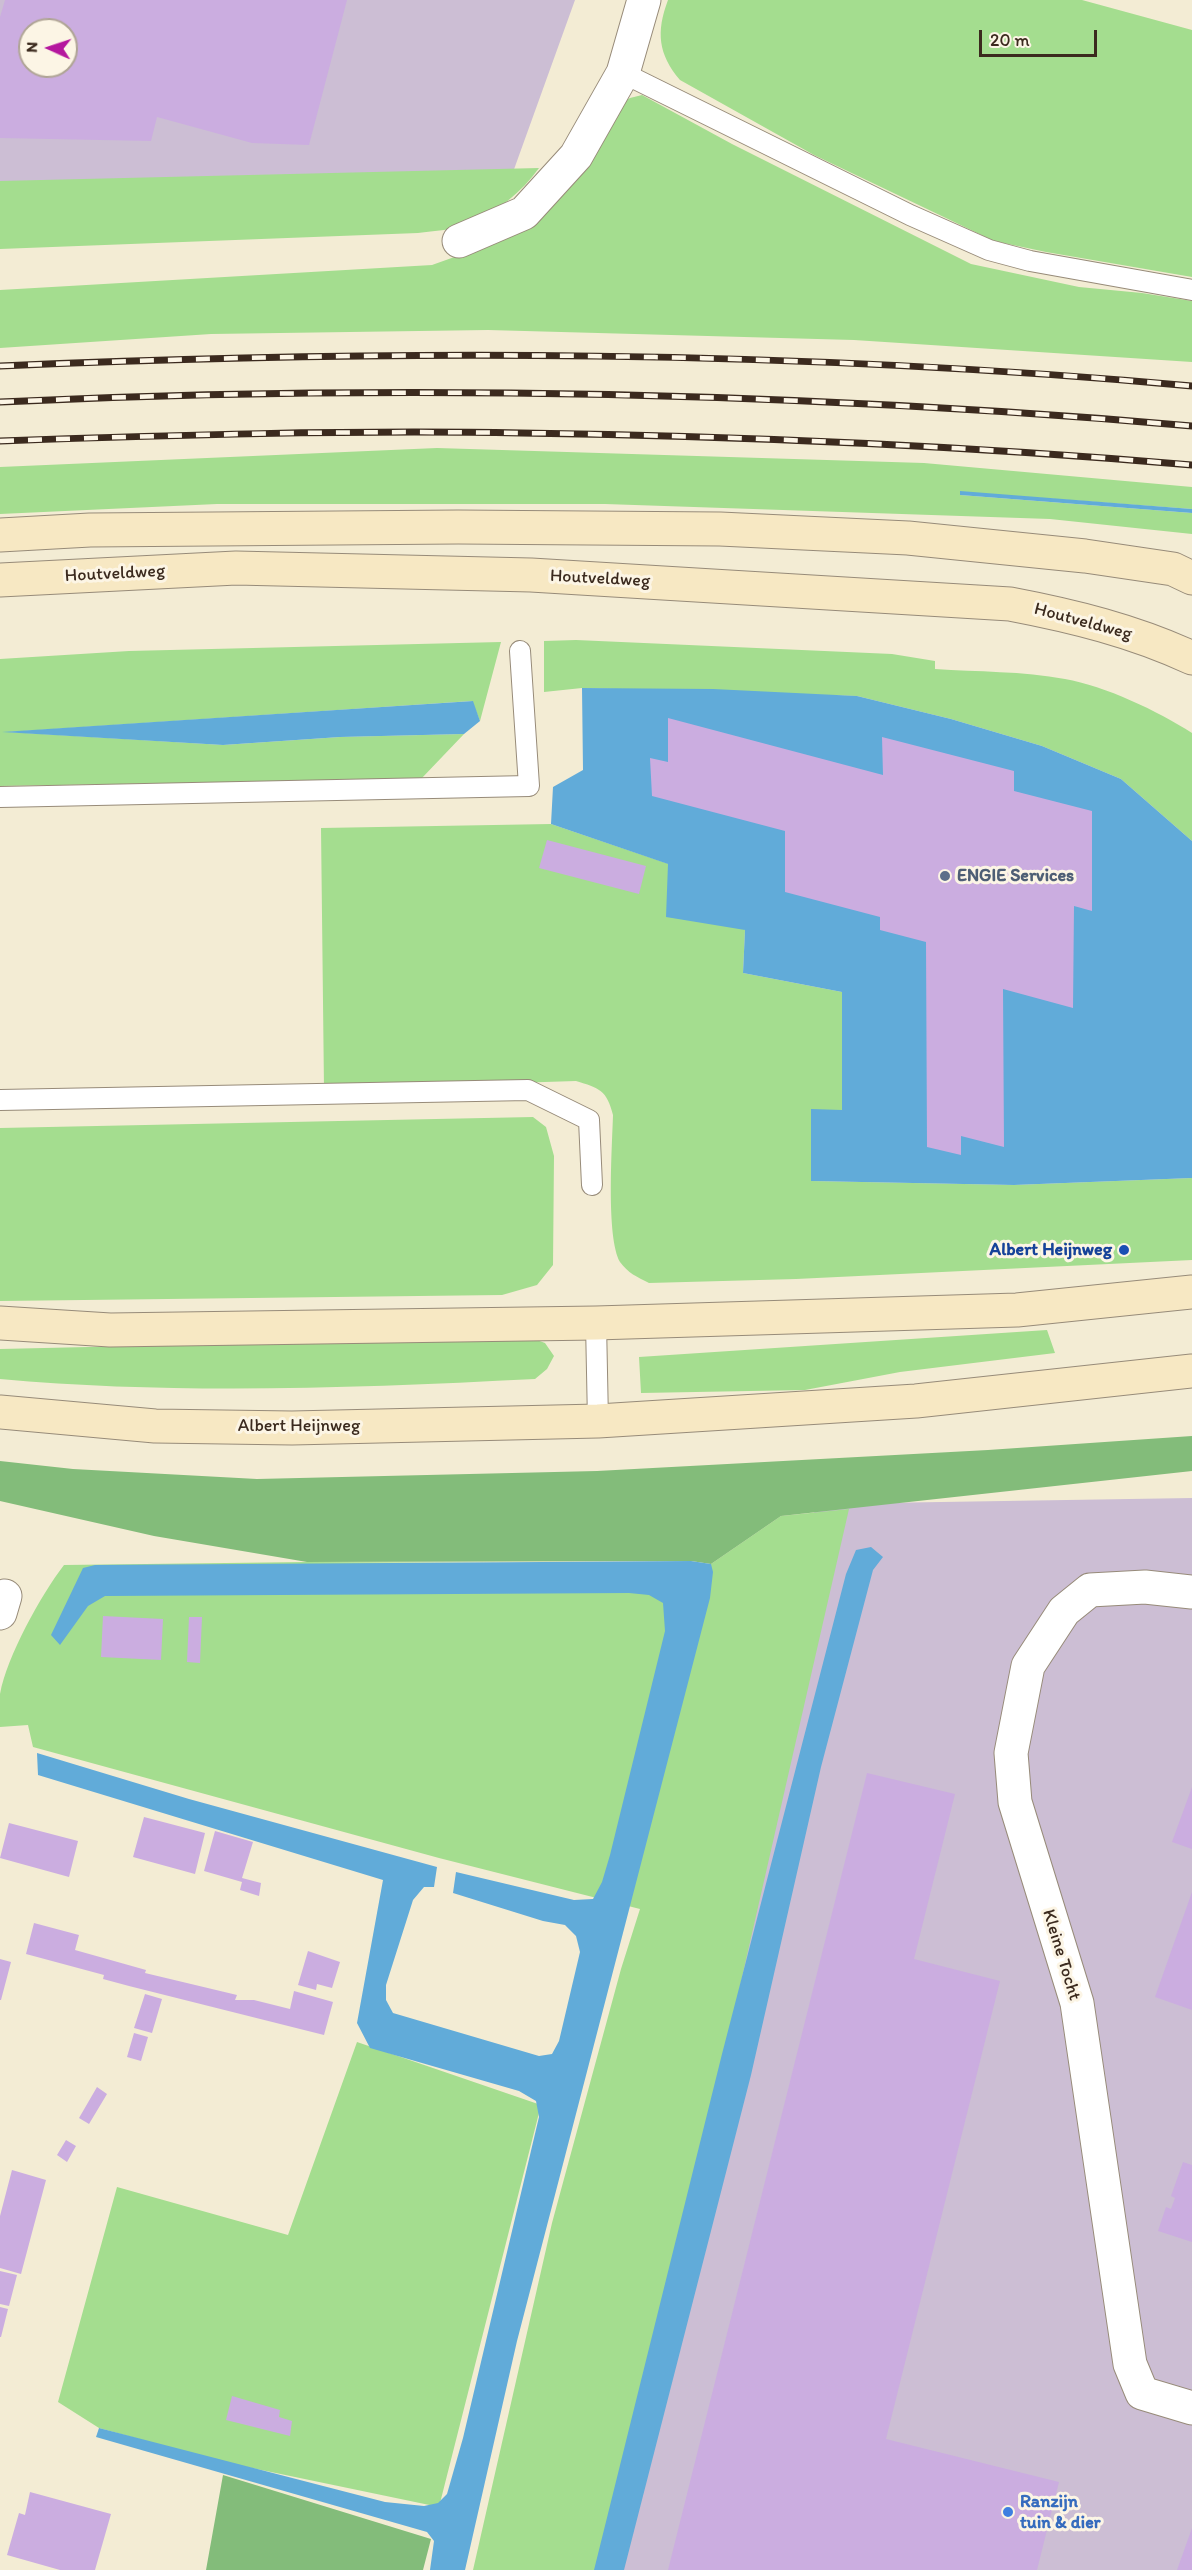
<!DOCTYPE html>
<style>
body{margin:0}
#map{position:relative;width:1192px;height:2570px;overflow:hidden;background:#f3ecd4;font-family:Itim,sans-serif}
canvas{display:block}
.north{position:absolute;left:18px;top:18px;width:60px;height:60px;box-sizing:border-box;background:#fcf5e5;border:2px solid #afa495;border-radius:50%;rotate:273deg;font-size:16px;font-weight:700;line-height:24px;text-align:center;color:#3b2a1e}
.north::after{content:'';display:block;margin:auto;width:21px;height:27px;background:#b5179e;clip-path:polygon(50% 0,100% 100%,50% 72%,0 100%)}
.scale{position:absolute;left:979px;top:30px;width:118px;height:27px;box-sizing:border-box;border:3px solid #3b2a1e;border-top:0;padding-left:8px;font-size:18px;line-height:21px;white-space:nowrap;color:#3b2a1e;-webkit-text-stroke:4px #fcf5e5;paint-order:stroke}
</style>
<div id="map">
<canvas width="1192" height="2570"></canvas>
<div class="north">N</div>
<div class="scale">20 m</div>
</div>
<script>
const ctx = document.querySelector('canvas').getContext('2d');
ctx.lineJoin = 'round';
function fillPath(path, color) {
  ctx.fillStyle = color;
  ctx.fill(path, 'evenodd');
}
function stroke(path, color, width, dash) {
  ctx.strokeStyle = color;
  ctx.lineWidth = width;
  ctx.lineCap = dash ? 'butt' : 'round';
  ctx.setLineDash(dash || []);
  ctx.stroke(path);
}
function label(font, color, halo, rows, align = 'center') {
  ctx.font = font + ' Itim,sans-serif';
  ctx.lineWidth = 6;
  ctx.setLineDash([]);
  ctx.textBaseline = 'middle';
  ctx.strokeStyle = halo;
  ctx.fillStyle = color;
  for (const [text, x, y, turn = 0] of rows) {
    ctx.save();
    ctx.translate(x, y);
    ctx.rotate((+turn || 0) * Math.PI / 180);
    ctx.textAlign = isNaN(turn) ? turn : align;
    if (halo) ctx.strokeText(text, 0, 0);
    ctx.fillText(text, 0, 0);
    ctx.restore();
  }
}
fillPath(new Path2D(`
 M0,0h575l-67,186 -508,6zM30,30h36v36h-36z
 M1192,1498v1072h-599l223,-1066z`), '#ccbed4');
fillPath(new Path2D(`
 M668,0h414l110,30v247l-146,-25 -52,-11 -180,-86 -134,-75c-22,-26 -24,-48 -12,-80z
 M642,95l90,49 239,120 108,23 63,6 50,8v61l-338,-22 -366,-10 -277,4 -211,14v-58l432,-25 42,-15 139,-142 17,-10z
 M539,168c-17,24 -42,44 -70,56 -15,6 -35,7 -51,9l-418,16v-68z
 M437,448l487,15 268,24v22l-232,-17v3l232,18v21l-142,-15 -445,-15h-388l-217,10v-47z
 M576,640l316,14 43,7v8c42,3 88,2 130,10 40,7 93,32 127,54v108l-71,-62 -79,-33 -91,-27 -94,-23 -275,-8 -38,4v-51z
 M501,642l-21,79 -8,-20 -463,31 214,13 117,-8 124,-3 -43,45 -421,7v-127l129,-8z
 M551,824l118,40 76,66 -2,43 99,19v118l-31,71 203,4 178,-7v82l-396,19 -147,4c-12,-6 -21,-10 -29,-21 -14,-25 -8,-114 -7,-147 -6,-25 -14,-27 -37,-34l-252,8 -3,-261z
 M533,1117l13,10 8,29 -1,109 -16,20 -35,10 -502,6v-173z
 M1047,1330l8,23 -155,19 -95,18 -164,3 -2,-36z
 M529,1337l16,6 9,13 -7,13 -12,10c-178,9 -357,16 -535,0v-30z
 M849,1509l-205,897 -40,164h-131l79,-347 69,-254 19,-60 -201,-51 -406,-111 -5,-22 -28,2c0,-11 0,-23 0,-33 7,-38 41,-99 64,-129l243,-3 404,2 70,-48z
 M357,2042l184,63 -102,402 -216,-45 -124,-34 -41,-26 59,-215 171,48z`), '#a4dd8f');
fillPath(new Path2D(`
 M1192,1436v35l-411,45 -70,48 -20,-3 -384,1 -153,-26 -154,-35v-40l73,8 184,10 340,-8 391,-21z
 M223,2475l208,64 -8,31h-217z`), '#83bc7a');
fillPath(new Path2D(`
 M960,491l232,18v4l-232,-18z
 M582,688l131,1 144,7 94,23 91,27 79,33 71,62v337l-178,7 -203,-4v-72l31,1v-118l-99,-19 2,-43 -79,-13 2,-53 -117,-40 2,-37 30,-17z
 M473,701l7,20 -16,13 -124,3 -117,8 -221,-13z
 M871,1547l12,10 -10,13 -52,197 -70,308 -127,495h-30l128,-516 124,-480 10,-24z
 M691,1561l20,3 2,8 -3,26 -193,743 -52,229h-35l4,-29 -7,-9 -331,-95 3,-9 286,74 39,4 14,-3 9,-9 16,-56 76,-321 -3,-16 -17,-10 -149,-43 -13,-25 26,-143 -345,-105 -1,-22 152,46 248,68 -3,20h-10l-11,13 -27,85v15l7,13 146,43 13,-2 7,-13 21,-89 -4,-16 -11,-11 -22,-4 -90,-28 3,-21 118,28 19,-1 9,-17 8,-27 55,-224 -2,-28 -14,-8 -20,-2 -524,3 -17,10 -28,39 -9,-10 32,-67 12,-3z`), '#61abd9');
fillPath(new Path2D(`
 M5,0h342l-38,145 -57,-2 -95,-26 -6,24 -151,-3v-121zM30,30h36v36h-36z
 M668,718l215,57 -1,-38 132,34v20l78,20v100l-18,-5 -1,102 -70,-19 1,158 -43,-11v19l-34,-8 -1,-205 -46,-12v-13l-95,-25v-61l-133,-35 -2,-38 18,4z
 M547,840l99,26 -7,28 -100,-26z
 M103,1616l60,3 -2,41 -60,-3z
 M189,1617h13l-2,46 -13,-1z
 M867,1773l88,21 -41,165 86,22 -114,458 173,43 -22,88h-369z
 M1192,1787v62l-20,-7z
 M144,1817l61,16 -10,41 -62,-17z
 M9,1823l69,18 -9,36 -69,-19z
 M215,1831l38,11 -11,36 19,5 -2,13 -19,-6 2,-8 -38,-11z
 M1192,1892v118l-37,-13z
 M34,1923l45,12 -4,15 71,20 -1,3 92,22 -2,5h19l36,9 4,-18 39,11 -9,33 -195,-49 -26,-7 1,-4 -78,-21z
 M308,1951l32,11 -8,26 -15,-4 -1,6 -18,-5z
 M0,1959l11,3 -10,38h-1z
 M145,1994l17,5 -10,34 -18,-5z
 M134,2033l14,4 -7,24 -14,-4z
 M97,2087l10,7 -18,30 -10,-6z
 M66,2140l10,6 -9,16 -10,-7z
 M1183,2162l9,3v77l-34,-11 8,-24 5,2 4,-11 -4,-2z
 M12,2170l34,10 -25,94 -21,-6v-52z
 M0,2271l17,4 -8,31 -9,-2z
 M0,2307l8,2 -7,28h-1z
 M232,2396l48,14 -1,7 13,4 -2,15 -64,-16z
 M30,2492l81,22 -16,56h-35l-53,-15 12,-42 6,2z
 M1192,2528v42h-15z`), '#cbade0');
const lane = new Path2D(`
 M623,73l287,142 79,35 41,11 162,29
 M0,797l529,-11 -9,-135
 M0,1100l528,-10 61,30 3,65
 M596,1323l2,98`);
const street = new Path2D(`
 M459,241l65,-28 52,-57 47,-83 21,-73
 M1192,1592l-47,-5 -55,3 -26,21 -36,55 -17,87 4,49 62,201 53,361 12,29 50,15
 M0,1613l5,-17`);
const secondary = new Path2D(`
 M0,535l90,-5 368,-3 262,2 188,9 177,18 88,13 19,9
 M0,580l236,-12 295,7 479,29c63,12 124,27 182,54
 M0,1323l110,7 486,-7 421,-13 175,-18
 M0,1412l155,14 137,2 306,-7 318,-20 276,-30`);
stroke(lane, '#978b79', 22);
stroke(street, '#978b79', 35);
stroke(secondary, '#978b79', 35);
stroke(lane, '#fff', 20);
stroke(street, '#fff', 33);
stroke(secondary, '#f7e8c3', 33);
const rail = new Path2D(`
 M0,366c398,-17 795,-16 1192,20
 M0,402c397,-18 796,-10 1192,24
 M0,441c174,-6 348,-11 521,-8 224,3 448,13 671,32`);
stroke(rail, '#3b2a1e', 7);
stroke(rail, '#fcf5e5', 4.5, [14]);
for (const [x, y, r, color] of [
 [945,876,6,"#5c6f8a"],
 [1124,1250,6,"#1a4fb4"],
 [1008,2512,6,"#3f7fe0"]
]) {
  const dot = new Path2D();
  dot.arc(x, y, r, 0, 2 * Math.PI);
  ctx.fillStyle = color;
  ctx.fill(dot);
  stroke(dot, '#fcf5e5', 2);
}
label('18px', '#3b2a1e', '#fcf5e5', [
 ["Houtveldweg",115,574,-3],
 ["Houtveldweg",600,579,3],
 ["Houtveldweg",1083,622,15],
 ["Albert Heijnweg",299,1426],
 ["Kleine Tocht",1061,1955,73]
]);
label('bold 18px', '#4e5e75', '#fcf5e5', [
 ["ENGIE Services",957,876]
], 'left');
label('bold 18px', '#164399', '#fcf5e5', [
 ["Albert Heijnweg",1112,1250]
], 'right');
label('bold 18px', '#366cbe', '#fcf5e5', [
 ["Ranzijn",1020,2502],
 ["tuin & dier",1020,2523]
], 'left');
</script>
